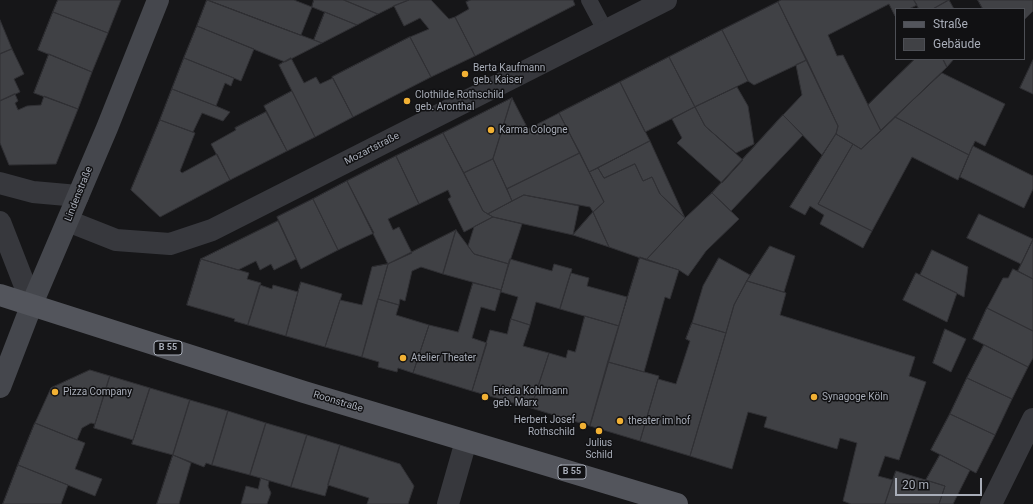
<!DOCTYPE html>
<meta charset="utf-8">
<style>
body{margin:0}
#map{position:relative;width:1033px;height:504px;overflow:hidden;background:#161618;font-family:Roboto,sans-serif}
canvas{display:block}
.legend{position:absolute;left:895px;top:8px;width:130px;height:52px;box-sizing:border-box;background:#111113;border:1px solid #4d4f55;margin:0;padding:5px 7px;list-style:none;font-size:12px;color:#a8adb8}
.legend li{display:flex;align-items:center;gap:8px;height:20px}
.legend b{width:20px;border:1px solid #4d4f55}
.scale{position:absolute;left:895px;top:478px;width:87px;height:18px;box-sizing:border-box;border:2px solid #a8adb8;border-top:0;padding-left:5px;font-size:12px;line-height:14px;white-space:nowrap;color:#a8adb8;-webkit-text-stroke:3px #111113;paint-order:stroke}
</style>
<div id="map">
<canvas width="1033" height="504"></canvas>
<ul class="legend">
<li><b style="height:5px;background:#53555c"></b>Straße</li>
<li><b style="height:11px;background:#404145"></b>Gebäude</li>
</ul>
<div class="scale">20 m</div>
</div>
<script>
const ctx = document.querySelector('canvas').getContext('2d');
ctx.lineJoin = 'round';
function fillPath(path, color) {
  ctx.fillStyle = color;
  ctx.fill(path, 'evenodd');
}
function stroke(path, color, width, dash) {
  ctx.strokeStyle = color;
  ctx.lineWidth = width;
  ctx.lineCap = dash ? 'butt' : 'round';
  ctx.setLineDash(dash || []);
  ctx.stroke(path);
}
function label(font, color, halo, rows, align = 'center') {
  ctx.font = font + ' Roboto,sans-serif';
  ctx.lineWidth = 3;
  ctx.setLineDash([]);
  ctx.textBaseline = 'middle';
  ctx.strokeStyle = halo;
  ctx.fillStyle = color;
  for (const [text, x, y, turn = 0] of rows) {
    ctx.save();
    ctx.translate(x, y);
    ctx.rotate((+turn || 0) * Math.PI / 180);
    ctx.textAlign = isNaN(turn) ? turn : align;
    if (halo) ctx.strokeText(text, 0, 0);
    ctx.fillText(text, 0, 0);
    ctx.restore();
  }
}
const building = new Path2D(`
 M58,0h63l-13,33 -55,-21z
 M207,0l66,25 49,18 -37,19 -88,-36z
 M208,0h86l18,7 -11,28z
 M314,0h30l34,14 -21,11 -45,-18z
 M344,0h65l-15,6 -16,8z
 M409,0h22l18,19 6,-2 20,39 -44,21 -21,-40 19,-8 -9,-11 -16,8 -10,-20z
 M471,0h102l2,5 -100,51 -20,-39 14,-8 -3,-7z
 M781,0h133l3,5 -8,4h-13v7h-1l-6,-12 -61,31 9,21 6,-1 38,76 -20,18 -25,-15 2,-8 -60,-124z
 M914,0h35l-16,9h-14z
 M949,0l5,9h-21z
 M978,0h55v11l-9,9v-11h-41z
 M778,2l29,58 -53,25 -6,-4 -26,-51z
 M53,12l55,21 -16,39 -54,-22z
 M325,12l32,13 -35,18 -8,-3z
 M0,20l12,29 -12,5z
 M197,26l57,23 -13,32 -57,-23z
 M722,30l26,51 -53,26 -26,-50z
 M410,37l21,40 -78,40 -21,-40z
 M12,49l12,25 -10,5 6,13 -20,9v-47z
 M49,54l43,18 -14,37 -44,-16z
 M669,57l26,50 -50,25 -25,-50z
 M184,58l50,20 -3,8 -6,-3 -9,23 -44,-17z
 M291,58l13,25 12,-6 4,7 13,-6 20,39 -38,20 -36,-72z
 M915,59h28l4,8 -66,64 -13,-26z
 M943,59h11l-7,8z
 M807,60l31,66 -2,8 -14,21 -39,-40 19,-20 -6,-30z
 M1033,60v34l-13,-6z
 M942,73l63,31 -20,42 -10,-5 -6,14 -74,-38z
 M620,82l30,59 -61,31 -30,-59z
 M737,87l11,19 6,38 -18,9 -31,-27 -10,-19z
 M172,89l44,17 14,6 -7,9 -21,-8 -9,19 -33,-12z
 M292,91l23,46 -28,14 -23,-45z
 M15,94l3,7 -3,2 3,7 9,-4 14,-1 3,-9 34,13 -22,55 -47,1 -9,-22v-42z
 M512,98l16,31 31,-16 21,40 -73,36 -14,-30z
 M512,98l-19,61 -29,14 -21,-40z
 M695,107l10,19 38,34 -21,23 -45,-40 5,-5 -10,-19z
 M266,112l21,39 -57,29 -19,-36 25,-14 -1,-2z
 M783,115l20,20 -72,76 -19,-18z
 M895,117l74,38 -11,25 -46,-23 -40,74 -54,-27 35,-60 8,5z
 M160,120l35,13 -15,38 2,2 35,-19 13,26 -70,37 -29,-27z
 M443,133l40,78 10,6 -29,15 -16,-33 3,-2 -3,-7 -29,14 -23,-48z
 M836,134l17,10 -35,60 54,27 -9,17 -43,-24 4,-9 -14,-9 -5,9 -15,-8z
 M650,141l35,77 -25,-24 -8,-17 -9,4 -8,-17 -31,14 -6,-10z
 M973,146l60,30v13l-9,19 -64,-31z
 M580,153l24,49 -11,10 -3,-5 -66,-12 -12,6 -5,-12z
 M396,156l23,48 -31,15 5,11 6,-3 13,26 -24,11 -41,-83z
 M493,159l19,42 -24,13 -5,-3 -19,-38z
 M635,164l8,17 9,-4 8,17 25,24 -39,42 -37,-13 -16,-35 11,-10 -15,-30 9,-4 6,10z
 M347,181l27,52 -36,17 -25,-51z
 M712,193l27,26 -33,32 -18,25 -9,-6 -33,-10 39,-42z
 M524,195l55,11 -6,29 -80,-18 -5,-3z
 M313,199l25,51 -37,19 -24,-52z
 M593,212l16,35 -36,-12z
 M979,214l54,25 -12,25 -54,-26z
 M493,217l29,7 -13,40 -35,-10 -6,-8 6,-19z
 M278,221l18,38 -22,11 -3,-6 -11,6 -4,-9 -18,9 -37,-11z
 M456,230l-13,44 -22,-7 -9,4 -7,30 -5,-2 -1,6 -21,-6 10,-35z
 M456,230l18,24 35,10 -8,26 -58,-16z
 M1033,240v39l-15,-8z
 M770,246l25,10 -11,36 -37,-11z
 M932,250l36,17 -4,30 -44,-22z
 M640,257l39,13 -9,29 -5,-2 -21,75 -36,-10z
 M719,258l31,17 -16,30 -8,28 -34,-10 11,-37z
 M201,259l48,14 -2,6 14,4 -13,42 -14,-4 1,-2 -48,-14z
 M510,259l42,12 2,-7 18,5 -12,40 -24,-7 -6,23 -19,-6 7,-22 -17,-5z
 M388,264l-26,93 -37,-10 15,-47 22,5 10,-38z
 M1013,269l20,10v52l-46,-23 16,-30h5z
 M571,273l18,5 -2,8 40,11 -8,29 -59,-17z
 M916,273l41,20 -10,29 -44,-22z
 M747,281l39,12 -6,22 135,42 -6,19 17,6 -27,78 -14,-4 -7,20 15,4 -8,24h-34l-8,-3 14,-58 -17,-5 -3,11 -73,-22 3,-10 -19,-5 -16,57 -42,-13 44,-151z
 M301,282l41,12 -17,53 -39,-11z
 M473,283l28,7 -6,21 -14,-4 -9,31 15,5 -15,48 -59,-18 16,-48 29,7z
 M260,285l12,4 1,-4 25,7 -12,44 -38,-11z
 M378,299l21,6 -3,10 33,10 -16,48 -15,-5 -1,4 -19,-5 1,-5 -17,-5z
 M987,308l46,23v27l-5,9 -55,-28z
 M585,316l34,10 -29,100 -59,-18 18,-55 17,5 2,-8 7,2z
 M511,319l19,6 -7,21 26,7 -18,55 -59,-17 18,-61 17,4z
 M692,323l34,10 -36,123 -50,-15 18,-62 18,5 14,-43 -4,-2z
 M945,329l21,10 -15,33 -18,-9z
 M984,345l44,22 -16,32 -45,-21z
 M608,362l51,14 -19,65 -50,-15z
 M90,370l20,6 -15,48 -4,-1 -9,5 -5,12 -42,-17 16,-35z
 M110,376l40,12 -17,52 -39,-12z
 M967,378l45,21 -17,36 -45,-21z
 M150,388l40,12 -17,55 -41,-11z
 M190,400l38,11 -16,54 -6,-2 -2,4 -31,-12z
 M228,411l38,12 -16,52 -38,-10z
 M950,414l45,21 -19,38 -45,-23z
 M35,423l50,20 -10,26 27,10 -7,17 -77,-31z
 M266,423l41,12 -16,52 -41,-12z
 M307,435l33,10 -15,51 -34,-9z
 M340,445l60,19 14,22 -6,18h-41l2,-6 -41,-13z
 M173,455l18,8 -12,41h-22z
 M940,455l30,15 -17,34h-14l6,-18 -19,-6z
 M18,465l50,20 -7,19h-58z
 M896,471l49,15 -6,18h-54z
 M261,478l8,3 -1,5 3,7 -4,11h-26l5,-18 12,3z`);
fillPath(building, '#404145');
stroke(building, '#303034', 1);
stroke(new Path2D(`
 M589,0l16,30`), '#37383d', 16);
stroke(new Path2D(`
 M0,183l33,9 45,4
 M68,221l48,19 54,4 42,-14 454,-230
 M0,222l32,82
 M448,504l18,-63
 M991,504l42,-85`), '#37383d', 22);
stroke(new Path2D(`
 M0,387l32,-83 75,-176 51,-128`), '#45474d', 22);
stroke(new Path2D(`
 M0,295l304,97 373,112`), '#53555c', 22);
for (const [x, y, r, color] of [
 [465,74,4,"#f2b134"],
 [407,101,4,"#f2b134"],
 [491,130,4,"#f2b134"],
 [403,358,4,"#f2b134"],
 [55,392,4,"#f2b134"],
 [485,397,4,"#f2b134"],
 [814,397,4,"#f2b134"],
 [620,421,4,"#f2b134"],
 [583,426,4,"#f2b134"],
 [599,431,4,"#f2b134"]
]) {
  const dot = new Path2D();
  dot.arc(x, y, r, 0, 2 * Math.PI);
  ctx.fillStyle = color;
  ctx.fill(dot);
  stroke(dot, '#111113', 1.5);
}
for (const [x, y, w] of [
 [168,348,28],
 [572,472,28]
]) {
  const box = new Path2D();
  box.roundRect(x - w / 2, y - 7, w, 14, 3);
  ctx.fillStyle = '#111113';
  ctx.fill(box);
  stroke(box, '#a8adb8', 1);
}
label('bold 9px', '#a8adb8', null, [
 ["B 55",168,348],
 ["B 55",572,472]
]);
label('10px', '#a8adb8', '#111113', [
 ["Berta Kaufmann",473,68],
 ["geb. Kaiser",473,80],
 ["Clothilde Rothschild",415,95],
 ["geb. Aronthal",415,107],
 ["Karma Cologne",499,130],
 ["Atelier Theater",411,358],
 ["Frieda Kohlmann",493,391],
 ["geb. Marx",493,403],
 ["Pizza Company",63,392],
 ["Synagoge Köln",822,397],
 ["Herbert Josef",575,420,"right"],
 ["Rothschild",575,432,"right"],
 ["theater im hof",628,421],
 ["Julius",599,443,"center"],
 ["Schild",599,455,"center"]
], 'left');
label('10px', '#a8adb8', '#111113', [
 ["Mozartstraße",372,149,-27],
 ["Lindenstraße",79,194,-68],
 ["Roonstraße",338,402,17]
]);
</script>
